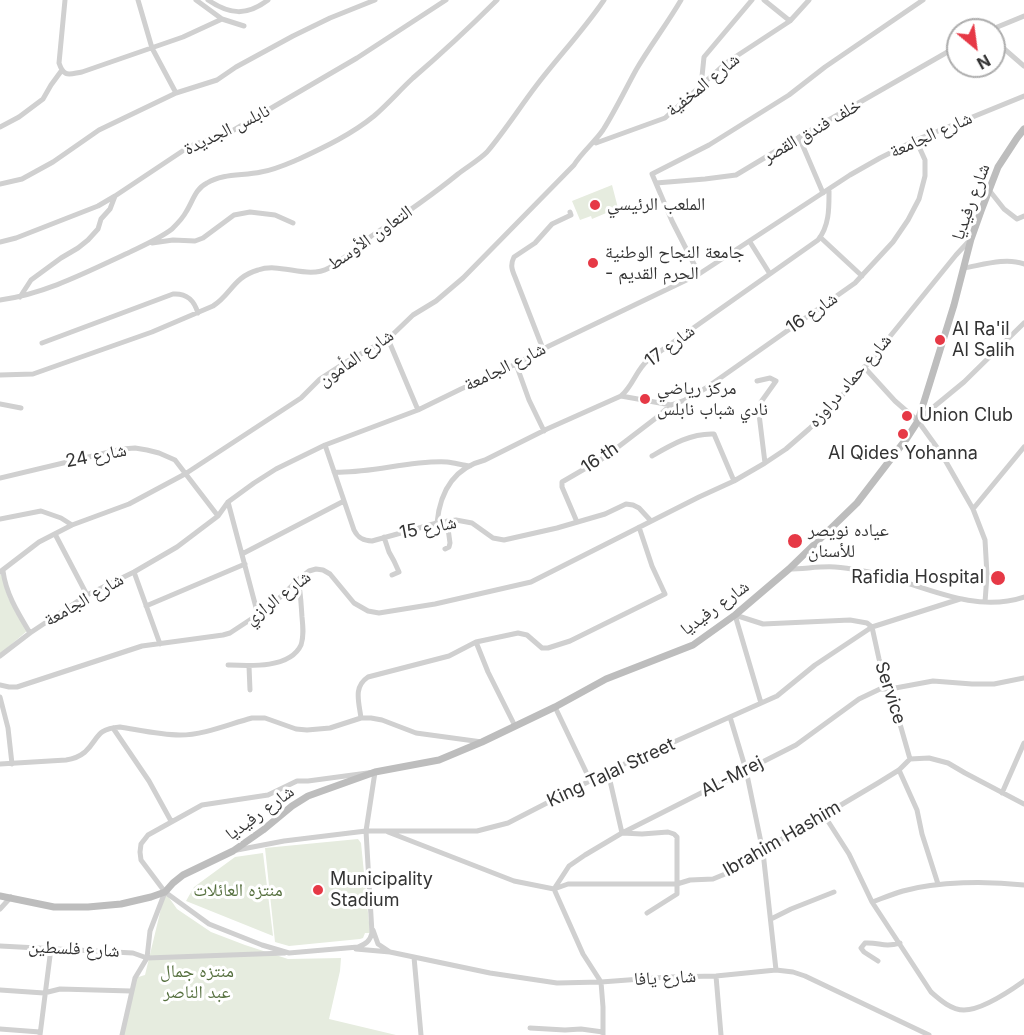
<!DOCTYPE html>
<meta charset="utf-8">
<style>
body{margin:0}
#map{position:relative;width:1024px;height:1035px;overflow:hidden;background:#fff;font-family:Inter,sans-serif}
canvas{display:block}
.north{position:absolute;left:946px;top:18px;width:60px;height:60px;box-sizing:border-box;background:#fff;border:2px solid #adadad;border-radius:50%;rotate:151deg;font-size:16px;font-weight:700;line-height:24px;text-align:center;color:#333}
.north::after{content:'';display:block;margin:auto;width:21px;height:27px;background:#e63946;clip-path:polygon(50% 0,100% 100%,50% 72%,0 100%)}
</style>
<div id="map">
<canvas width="1024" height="1035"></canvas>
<div class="north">N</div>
</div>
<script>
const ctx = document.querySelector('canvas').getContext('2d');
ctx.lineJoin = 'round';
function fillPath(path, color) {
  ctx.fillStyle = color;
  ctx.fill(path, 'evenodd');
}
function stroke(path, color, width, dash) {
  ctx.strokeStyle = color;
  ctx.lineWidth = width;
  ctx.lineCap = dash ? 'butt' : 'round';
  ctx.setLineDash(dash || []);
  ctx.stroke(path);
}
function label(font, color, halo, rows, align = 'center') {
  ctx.font = font + ' Inter,"Noto Naskh Arabic",sans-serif';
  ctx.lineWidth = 6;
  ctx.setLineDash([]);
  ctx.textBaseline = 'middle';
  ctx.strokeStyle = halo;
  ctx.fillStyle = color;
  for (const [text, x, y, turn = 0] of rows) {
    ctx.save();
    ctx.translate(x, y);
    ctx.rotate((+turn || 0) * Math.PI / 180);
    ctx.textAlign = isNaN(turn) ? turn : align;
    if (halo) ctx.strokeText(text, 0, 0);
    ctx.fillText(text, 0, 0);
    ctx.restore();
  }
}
fillPath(new Path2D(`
 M612,185l6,23 -26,11 -1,-3 -11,4 -8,-19z
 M0,575h2c3,21 14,39 25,56l-27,23z
 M358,839l3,4 9,90h-5l-2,5 -3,1 -71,7 -14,-4 -10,-94z
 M263,853l10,83 -87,-35 8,-14 41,-30z
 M165,892l12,17 34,23 34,13 43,14 53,-1 -1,13 -11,48 67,16h-274l13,-57 10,-3z`), '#e6ecdf');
stroke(new Path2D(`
 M65,0l-6,63c5,15 10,11 23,9l101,-35 39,-18
 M138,0l14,48 24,45
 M196,0l26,19 22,7
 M208,0c22,15 39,16 60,0
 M764,0l26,21
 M990,30l34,-14
 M994,40l30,26
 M701,86l3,-29 48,-57
 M0,127l19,-10 24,-18 8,-14 11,-15
 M799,137l24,56
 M596,143l69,-25 61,-55 64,-42 19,-21
 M656,183l49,-4 31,-4 70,-42 152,-87
 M0,184l22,-5 31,-17 46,-32 77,-37 41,-13 19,-13 57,-31 37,-18 45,-18
 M989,190l15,19 13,10 7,-3
 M820,237l42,39
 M0,242l16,-4 82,-32 17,-10 75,-50 42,-15 125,-73 89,-58
 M750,242l20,32
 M152,243l21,-3 22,1 8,-3 31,-23 16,-3 25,3 18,8
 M964,268c18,-3 42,-11 60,-4
 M699,274l-27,-53 -20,-47 57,-29 80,-50 36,-28 98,-67
 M20,297l11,-17 30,-22 17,-10 10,-8 10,-11 3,-10 9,-10 5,-13
 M0,300c45,-6 87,-28 128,-47 14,-7 31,-14 44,-24 5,-5 11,-11 14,-17 7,-11 9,-23 21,-29 16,-10 36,-7 54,-11 13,-2 26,-8 38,-13 26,-12 53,-25 75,-43 14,-12 26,-26 39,-38 29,-25 57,-51 84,-78
 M388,339l30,71
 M42,343l131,-49c14,-1 21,6 25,19
 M543,349l-28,-72c-3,-7 -5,-12 -1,-20l21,-14 17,-19 19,-9 -1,-3
 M516,364l13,36 15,31
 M864,367l31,34 23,20 23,32 32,56 12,31 2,35 -2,27
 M0,375l33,-1 119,-42 61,-26c18,-11 20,-29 45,-36 23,-8 49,10 71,-2 16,-9 29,-23 44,-33 29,-19 58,-39 85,-61 9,-7 21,-14 29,-22 17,-20 33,-45 49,-66 22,-29 47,-55 68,-86
 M757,381l13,-3 6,3 -15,21 -2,12 6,49
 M621,396l50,9 14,-5 21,-12 149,-105 38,-41 15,-22 11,-21 6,-23v-16l-9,-20
 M0,404l21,4
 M919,419l45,-37 60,-59
 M325,445l29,85c4,8 9,11 18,11l65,-18 19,-3 16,3 21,15 11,2 53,-12 48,-14 21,-10 7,1 6,3 12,13
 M652,456c19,-11 39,-23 62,-22l20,47
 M334,472c37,2 75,-12 113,-10 8,1 15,3 23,4
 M0,478l122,-29 13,-1 12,2 12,3 16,7 43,56
 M228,502l30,113
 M973,509l51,-62
 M0,519l41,-8 20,7 11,7
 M577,522l-15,-35v-5l43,-25 51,-39 15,-13
 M437,523c3,-31 16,-55 48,-63l62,-31 74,-33c12,-10 15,-26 27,-36l170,-120c12,-15 11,-34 11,-51
 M55,534l32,61
 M384,537l5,15 5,9 5,11 -7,3
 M445,549l4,-2 1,-4 -3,-22
 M242,554l102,-53
 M789,569c15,0 31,-3 46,-2 14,1 37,5 50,9 45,13 92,37 139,21
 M3,571c3,23 15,42 27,62
 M0,572l39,-30 33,-17 57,-21 56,-30 116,-76 19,-19 26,-17 42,-23 25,-24 23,-14 27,-23 111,-113c8,-13 20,-22 29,-35 12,-19 22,-40 33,-60 14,-24 31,-46 45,-70
 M134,572l26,72
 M146,606l99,-42
 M735,615l28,9 87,-4 17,3 5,4 7,32 11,30 20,70
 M735,615l26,88
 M476,642l12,30 27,54
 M0,656l30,-23 57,-38 47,-23 43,-25 41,-31 10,-14 26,-19 22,-14 49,-24 93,-35 43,-21 55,-25 33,-18 150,-72 151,-99 30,-17 36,-18 108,-44
 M228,665c20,1 62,4 73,-20 3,-9 2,-18 1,-28 -1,-13 -1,-23 -4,-37
 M249,666l1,24
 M0,685l9,2h8l125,-41 81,-11 7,-2 41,-27 29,-28 9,-7 7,-2 7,1 7,4 24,29 14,8 11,2 56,-9 96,-22 168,-85 35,-16 31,-18 21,-14 23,-20 27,-26 120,-148 13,-14
 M0,697l8,31 4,36
 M555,707l35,73
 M730,717l16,53 17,82 13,118
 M361,718c-2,-16 -8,-31 7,-41l81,-21 27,-14 42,-9 9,2 15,13h6l22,-7 95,-47 -13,-28 -13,-39
 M113,728l36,53 22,40
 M0,764l66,-4c7,-1 13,-3 19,-8 14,-13 10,-23 35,-25 19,3 40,8 60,8 24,0 49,-11 72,-17h13l31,11 11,1 23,-2 31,-10h10l11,2 34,13 66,9
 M899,770l18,40 5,24 16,50
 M375,772l-9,59 6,102c-2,8 -6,11 -14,14l-69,6 -27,-8 -53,-21 -44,-32 -24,-32 -1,-8 1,-8 7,-9 54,-30 66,-10 29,-14h11z
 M608,772l14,61 20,1 26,-2 6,2 3,3v57l-30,19
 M1002,793l22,-50
 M824,815l25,39 23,48 59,90c8,7 20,18 33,18 17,0 46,-19 60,-29
 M388,832l126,49 40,8 14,-5h109l13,-4 23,-1 29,-12 54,-38 28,-14 54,-32 21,-13 11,-11 19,-1 19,5 17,10 59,31
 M237,850l47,-9 82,-10h111l31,-8 103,-53 166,-74 38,-31 57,-38 88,-28
 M872,902c11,-4 21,-8 31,-11 35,-10 85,-10 121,-6
 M0,909l11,-12
 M771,919l20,-10 43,-17
 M0,946l133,7 14,5 138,-5
 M356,949l34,3 -12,-8 -5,-14
 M390,952l100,21 67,10 44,-1 67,-5 48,-1 60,-6 17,2 12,4 124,59
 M414,957l7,78
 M878,961l-14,-9 -3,-4 4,-5c15,-1 18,5 35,0
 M716,976l5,59
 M0,990l44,3 16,-4 71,2
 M530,1028l35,2 16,-1 22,3
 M0,1029l40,3
 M40,1035l11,-87
 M122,1035l13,-57 12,-20 3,-27 15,-39
 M603,1035v-28l-2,-25 -18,-28 -29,-65 15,-23 16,-11 37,-22 174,-88 63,-46 21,-10h10l43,-8 39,3h22l30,-6`), '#d0d0d0', 5);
stroke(new Path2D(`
 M0,896l54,11h34l33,-3 30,-7 14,-5 8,-9 10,-8 50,-24 30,-21 29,-24 16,-10 67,-24 64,-12 43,-18 73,-35 51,-28 87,-34 42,-30 54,-46 68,-66 50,-65 11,-17 36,-116 17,-66 10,-28 17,-44 19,-29 7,-9`), '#bdbdbd', 7);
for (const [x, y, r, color] of [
 [595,205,6,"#e63946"],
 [593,263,6,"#e63946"],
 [940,340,6,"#e63946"],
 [645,399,6,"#e63946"],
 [907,416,6,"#e63946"],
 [903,434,6,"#e63946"],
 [795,541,8,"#e63946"],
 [998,578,8,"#e63946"],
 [318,890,6,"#e63946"]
]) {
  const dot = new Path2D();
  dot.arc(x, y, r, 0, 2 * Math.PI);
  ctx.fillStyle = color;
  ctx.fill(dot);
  stroke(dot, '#fff', 2);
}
label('18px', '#333', '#fff', [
 ["شارع المخفية",703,85,-39],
 ["نابلس الجديدة",227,130,-26],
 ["خلف فندق القصر",812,131,-30],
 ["شارع الجامعة",931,135,-24],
 ["شارع رفيديا",971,202,-70],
 ["التعاون الأوسط",370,238,-35],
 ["شارع 16",812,313,-35],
 ["شارع 17",670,346,-37],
 ["شارع المأمون",356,358,-34],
 ["شارع الجامعة",505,367,-26],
 ["شارع حماد دراوزه",850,381,-49],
 ["شارع 24",96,456,-11],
 ["16 th",600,458,-34],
 ["شارع 15",428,528,-11],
 ["شارع الرازي",278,598,-37],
 ["شارع الجامعة",84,600,-30],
 ["شارع رفيديا",715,608,-36],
 ["Service",890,693,72],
 ["King Talal Street",611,773,-25],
 ["AL-Mrej",732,777,-27],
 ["شارع رفيديا",260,813,-36],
 ["Ibrahim Hashim",782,839,-30],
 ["شارع فلسطين",74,949,3],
 ["شارع يافا",665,978,-3]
]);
label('18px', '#333', '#fff', [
 ["الملعب الرئيسي",607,205],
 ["جامعة النجاح الوطنية",605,253],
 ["- الحرم القديم",605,274],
 ["Al Ra'il",952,330],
 ["Al Salih",952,351],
 ["مركز رياضي",657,389],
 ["نادي شباب نابلس",657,410],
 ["Union Club",919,416],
 ["Al Qides Yohanna",903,454,"center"],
 ["عياده نويصر",808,531],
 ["للأسنان",808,552],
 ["Rafidia Hospital",984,578,"right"],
 ["Municipality",330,880],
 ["Stadium",330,901]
], 'left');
label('18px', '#56703f', '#fff', [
 ["منتزه العائلات",238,891],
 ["منتزه جمال",197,972],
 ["عبد الناصر",197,993]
]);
</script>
